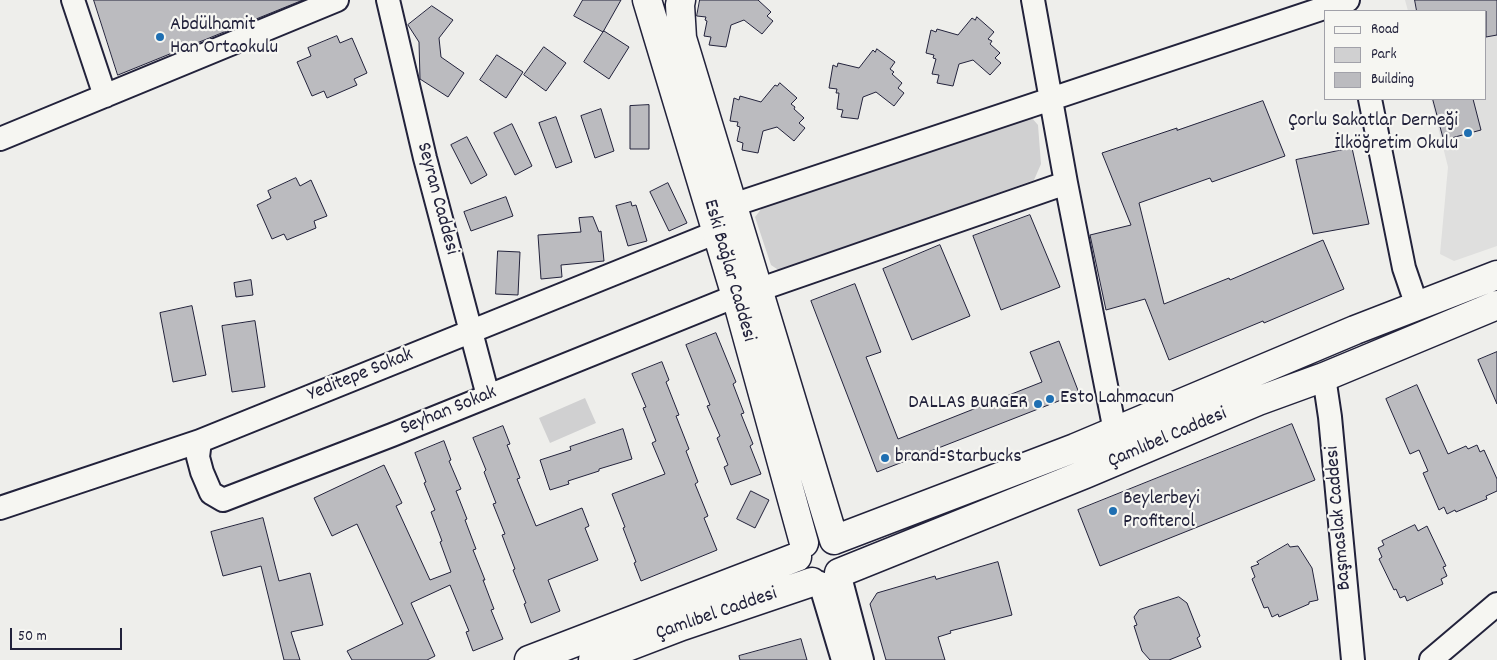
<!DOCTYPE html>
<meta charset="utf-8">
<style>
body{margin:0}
#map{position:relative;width:1497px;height:660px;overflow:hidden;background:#eeeeeb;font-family:Dekko,sans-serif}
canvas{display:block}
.legend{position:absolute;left:1324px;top:10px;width:162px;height:90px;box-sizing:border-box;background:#f6f6f2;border:1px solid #a1a1a9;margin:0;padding:6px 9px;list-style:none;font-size:15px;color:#22223b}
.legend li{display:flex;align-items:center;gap:10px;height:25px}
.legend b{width:25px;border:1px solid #a1a1a9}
.scale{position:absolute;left:10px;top:628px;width:112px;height:22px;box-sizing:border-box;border:2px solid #22223b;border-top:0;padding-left:6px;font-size:15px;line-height:18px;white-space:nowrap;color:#22223b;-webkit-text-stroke:4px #f6f6f2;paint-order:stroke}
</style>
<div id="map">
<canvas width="1497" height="660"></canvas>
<ul class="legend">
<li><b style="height:6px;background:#f6f6f2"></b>Road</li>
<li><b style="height:14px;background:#d0d0d1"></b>Park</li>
<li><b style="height:14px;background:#bbbbbf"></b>Building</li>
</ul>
<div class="scale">50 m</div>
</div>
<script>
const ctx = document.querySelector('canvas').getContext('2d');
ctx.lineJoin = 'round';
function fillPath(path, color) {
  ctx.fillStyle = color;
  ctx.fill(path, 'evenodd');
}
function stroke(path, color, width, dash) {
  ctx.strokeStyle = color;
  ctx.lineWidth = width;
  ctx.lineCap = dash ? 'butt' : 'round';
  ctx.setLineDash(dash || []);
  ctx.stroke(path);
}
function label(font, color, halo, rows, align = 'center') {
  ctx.font = font + ' Dekko,sans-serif';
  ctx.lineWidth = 4.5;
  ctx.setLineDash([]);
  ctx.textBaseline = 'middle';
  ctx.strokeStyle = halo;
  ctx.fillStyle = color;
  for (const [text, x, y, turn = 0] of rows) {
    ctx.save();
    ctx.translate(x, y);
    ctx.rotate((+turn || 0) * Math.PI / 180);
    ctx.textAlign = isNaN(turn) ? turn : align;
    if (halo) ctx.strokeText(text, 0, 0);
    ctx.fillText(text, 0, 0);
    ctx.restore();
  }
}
fillPath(new Path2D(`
 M1405,0h92v246l-43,15 -14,-7 8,-87 -17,-68h55v-88h-78z`), '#dfdfde');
fillPath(new Path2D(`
 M1031,117l7,8 3,39 -7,16 -254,91 -9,-6 -16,-48 10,-13z
 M585,398l11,25 -46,20 -11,-25z`), '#d0d0d1');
const building = new Path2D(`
 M94,0h209l-185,75z
 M583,0h38l-18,32 -29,-16z
 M700,0h58l13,12 -4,4 6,5 -11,13 -18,-14 -13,5 -5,22 -17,-2 2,-8 -7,-1 3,-15 -2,-1 1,-3 -9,-1z
 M1415,0h82v35l-11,2v-26h-69z
 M432,6l21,14 -14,18 2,19 23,16 -16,24 -28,-18 -1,-37 -11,-17z
 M977,17l17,15 -6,7 4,2 -2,3 10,9 -5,5 6,5 -11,12 -17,-15 -14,4 -6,22 -16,-3 2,-8 -7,-1 4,-15 -3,-1 1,-3 -8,-2 5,-23 5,2 1,-3 21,6 14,-17 3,2z
 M604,31l25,16 -20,32 -25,-17z
 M337,36l3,7 12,-5 15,35 -13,6 3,6 -30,13 -3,-7 -12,5 -15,-34 14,-6 -3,-8z
 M544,47l22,16 -20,28 -22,-16z
 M877,49l18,13 -5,7 4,3 -2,2 10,9 -4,5 6,5 -10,13 -18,-14 -13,5 -5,22 -17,-2 2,-7 -6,-1 2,-16h-3l1,-4 -8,-1 4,-23 4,2 1,-4 21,5 14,-18 2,2z
 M497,55l26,17 -17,26 -26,-18z
 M780,83l17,15 -6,6 4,3 -1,2 10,9 -5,5 6,5 -11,13 -17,-14 -14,4 -5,22 -16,-3 1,-7 -6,-2 3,-14 -3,-1 1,-4 -8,-1 4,-23 5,2 1,-4 21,6 14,-17 2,1z
 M1433,99h40l8,31 -37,10z
 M1263,101l22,55 -73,26 -2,-4 -71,25 25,101 65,-26 1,2 93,-40 21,49 -80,34 -1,-2 -94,39 -24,-61 -39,11 -16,-75 41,-10 -29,-72 75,-25v2z
 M649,105v44h-19v-43z
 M601,109l13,42 -19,7 -14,-42z
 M556,117l16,45 -16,6 -17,-45z
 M512,124l20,42 -17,9 -21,-42z
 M467,137l20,38 -16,9 -20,-39z
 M1352,148l17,76 -56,10 -17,-74z
 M296,178l4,8 11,-6 16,36 -13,5 2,7 -29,12 -3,-6 -12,5 -15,-34 14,-7 -3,-7z
 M668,183l19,40 -18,8 -19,-39z
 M506,197l7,19 -42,15 -7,-19z
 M631,202l1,4 4,-1 11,36 -19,5 -12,-40z
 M1030,215l30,72 -59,23 -28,-74z
 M593,217l6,15 2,-1 3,30 -43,4 1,12 -21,2 -3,-44 43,-3 -2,-14z
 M940,245l30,71 -58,24 -29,-71z
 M498,251l22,1 -2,43 -22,-1z
 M251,280l2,15 -17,2 -2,-14z
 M855,284l26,68 -15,5 32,82 144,-57 -12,-30 29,-11 20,52 -202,79 -66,-171z
 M192,306l14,69 -33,7 -13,-69z
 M255,321l10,66 -33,5 -10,-66z
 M716,333l20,49 -3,2 11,29 -3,1 12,30 -3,2 11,28 -30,11 -7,-18 4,-2 -11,-27 3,-2 -13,-30 3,-1 -24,-60z
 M1497,352v52l-19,-44z
 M662,362l7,18 -3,2 13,33 -3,1 13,33 -3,2 12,31 -3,2 13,32 -4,2 13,32 -76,31 -7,-18 2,-1 -13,-34 2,-1 -13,-33 53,-20 -13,-31 4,-2 -13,-33 3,-1 -14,-33z
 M1417,385l31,69 18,-8 2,3 9,-4 3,7 4,-2 13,29v12l-11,5 1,3 -31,13 -1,-2 -8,4 -3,-7 -5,3 -16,-37 5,-2 -9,-21 -9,4 -24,-55z
 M1292,424l23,56 -215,86 -22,-56z
 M503,426l7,18 -3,1 13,33 -3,1 19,47 46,-18 7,18 -4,2 13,32 -50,20 12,31 -29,12 -7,-19 2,-1 -13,-33 2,-1 -13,-34 3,-1 -12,-30 3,-1 -12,-31 2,-2 -13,-32z
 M623,429l9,30 -33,10v2l-31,10 1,3 -19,6 -10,-30 31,-10 -1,-3z
 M444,441l7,19 -2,1 12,28 -5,2 11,28 -2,1 11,29 -3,1 12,30h-2l11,29 -3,1 12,29 -30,12 -7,-19 3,-1 -19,-46 -39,18 24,53 -8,4h-75l-5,-9 56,-27 -46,-100 -25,12 -18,-38 70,-33 18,38 -6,3 34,74 21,-8 -11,-30 2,-1 -11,-29 4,-2 -11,-27 2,-1 -11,-29z
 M751,491l18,9 -14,28 -18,-9z
 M263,518l16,63 31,-8 13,52 -32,7 9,28h-16l-23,-94 -38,10 -12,-44z
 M1415,525l3,6 9,-5 19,40 -3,1 4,9 -6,3 2,5 -36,17 -2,-5 -5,2 -4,-9 -2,1 -15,-31 3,-2 -4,-9 6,-3 -2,-4z
 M1288,544l2,3 8,-1 14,22 6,32 -9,2v2l-30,13 -1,-3 -6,3 -4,-10 -4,1 -12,-29 3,-2 -4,-10 8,-3 -2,-2z
 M998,562l14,53 -62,16 1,2 -13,4 7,23h-59l-16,-56 7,-11 58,-17 1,3z
 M1179,597l8,6 13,33 -3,2 4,9 -32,13h-19l-8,-9 -8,-25 3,-1 -3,-8 5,-7z
 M801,639l6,21h-67l-1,-4z`);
fillPath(building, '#bbbbbf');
stroke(building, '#22223b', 1);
const minor = new Path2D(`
 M73,0l32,96
 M388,0l37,158 63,238
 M1033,0l33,183 49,248
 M1370,99l34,169 13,38
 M0,139l337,-139
 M733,205l615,-205
 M758,290l308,-107
 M1324,377l6,40 23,243
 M200,441l-2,16 4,15 9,21 12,7 169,-65 344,-139
 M0,508l200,-67 517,-209
 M839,573l23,87
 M820,583l23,77
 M1431,660l66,-56`);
const major = new Path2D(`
 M647,0l89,296 68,247
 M681,0l-1,5 2,33 152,502 241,-92 280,-118 142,-55
 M839,573l246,-99 173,-73 66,-24 173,-72
 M529,660l268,-103
 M593,660l89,-34 130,-44`);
stroke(minor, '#22223b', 26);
stroke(major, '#22223b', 31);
stroke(minor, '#f6f6f2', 22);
stroke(major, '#f6f6f2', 28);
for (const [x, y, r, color] of [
 [160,37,5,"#1f6fb2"],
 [1468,133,5,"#1f6fb2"],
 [1050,399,5,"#1f6fb2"],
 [1038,404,5,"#1f6fb2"],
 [885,458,5,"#1f6fb2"],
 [1113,511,5,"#1f6fb2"]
]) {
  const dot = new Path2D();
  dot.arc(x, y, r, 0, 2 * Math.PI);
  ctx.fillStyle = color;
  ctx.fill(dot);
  stroke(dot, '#f6f6f2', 2);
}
label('20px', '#22223b', '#f6f6f2', [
 ["Abdülhamit",170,26],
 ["Han Ortaokulu",170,49],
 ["Çorlu Sakatlar Derneği",1458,122,"right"],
 ["İlköğretim Okulu",1458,145,"right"],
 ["Esto Lahmacun",1060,399],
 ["DALLAS BURGER",1028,404,"right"],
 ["brand=Starbucks",895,458],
 ["Beylerbeyi",1123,500],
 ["Profiterol",1123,523]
], 'left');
label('20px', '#22223b', '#f6f6f2', [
 ["Seyran Caddesi",436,199,75],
 ["Eski Bağlar Caddesi",728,271,74],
 ["Yeditepe Sokak",361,376,-22],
 ["Seyhan Sokak",449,412,-22],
 ["Çamlıbel Caddesi",1168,439,-23],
 ["Başmaslak Caddesi",1340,518,-95],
 ["Çamlıbel Caddesi",717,615,-19]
]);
</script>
